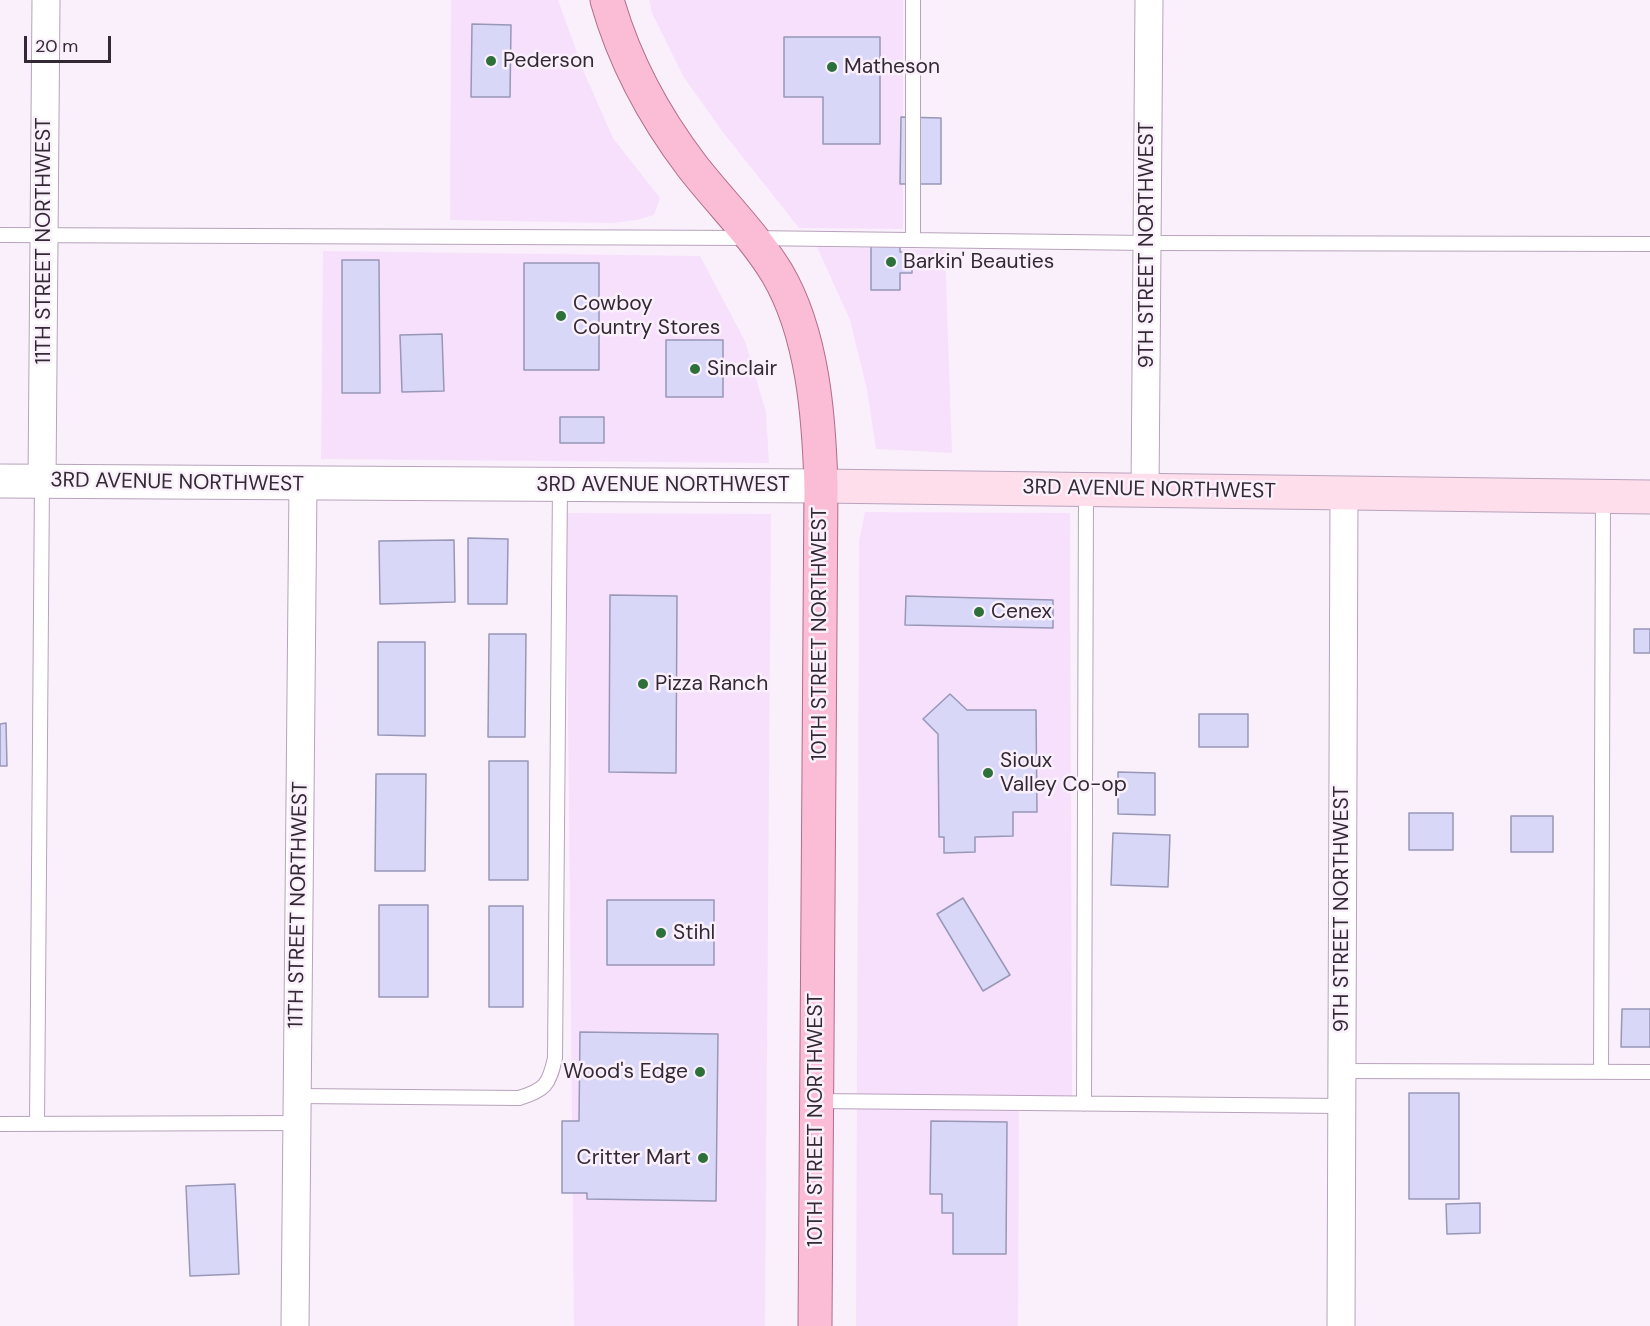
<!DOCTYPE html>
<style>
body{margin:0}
#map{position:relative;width:1650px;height:1326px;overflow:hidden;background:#faf0fc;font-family:"DM Sans",sans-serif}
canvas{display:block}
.scale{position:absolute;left:24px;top:36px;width:87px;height:27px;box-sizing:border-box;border:3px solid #322934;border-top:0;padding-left:8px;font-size:18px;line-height:21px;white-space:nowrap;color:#322934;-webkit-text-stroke:4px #faf0fc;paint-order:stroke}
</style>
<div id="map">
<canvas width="1650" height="1326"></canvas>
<div class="scale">20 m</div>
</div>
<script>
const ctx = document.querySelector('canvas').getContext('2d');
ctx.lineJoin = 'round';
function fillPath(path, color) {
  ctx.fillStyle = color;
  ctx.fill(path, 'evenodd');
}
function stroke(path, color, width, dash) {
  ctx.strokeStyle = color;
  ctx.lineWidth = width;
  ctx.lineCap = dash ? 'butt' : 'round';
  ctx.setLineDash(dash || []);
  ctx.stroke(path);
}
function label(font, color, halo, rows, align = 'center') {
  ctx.font = font + ' "DM Sans",sans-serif';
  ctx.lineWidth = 5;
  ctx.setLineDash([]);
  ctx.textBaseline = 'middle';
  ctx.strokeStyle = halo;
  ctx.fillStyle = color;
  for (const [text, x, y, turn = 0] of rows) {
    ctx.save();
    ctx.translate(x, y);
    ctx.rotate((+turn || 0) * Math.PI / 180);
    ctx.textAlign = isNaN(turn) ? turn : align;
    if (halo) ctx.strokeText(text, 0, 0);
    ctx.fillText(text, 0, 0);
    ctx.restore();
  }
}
fillPath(new Path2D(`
 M451,0h107l26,72 29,66 47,60 -6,17 -17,5 -25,3 -162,-3z
 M649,0h254v229l-104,-1 -77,-97 -39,-55 -31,-63z
 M817,247l128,3 7,203 -76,-4 -9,-59 -17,-70z
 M323,251l377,5 45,85 21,71 3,51 -448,-4z
 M865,512l205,1 2,585 -53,-1 -1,229h-162l3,-785z
 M566,513l205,1 -6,812h-191z`), '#f7e0fc');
const building = new Path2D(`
 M472,24l39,1 -1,72h-39z
 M784,37h96v107h-57v-47h-39z
 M901,117l40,1v66h-41z
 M871,246h29v6h12v21h-12v17h-29z
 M342,260h37l1,133h-38z
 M524,263h75v107h-75z
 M442,334l2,57 -42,1 -2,-57z
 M666,340h57v57h-57z
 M560,417h44v26h-44z
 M468,538l40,1 -1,65h-39z
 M454,540l1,62 -75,2 -1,-63z
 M610,595l67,1 -1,177 -67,-1z
 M906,596l147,4v28l-148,-3z
 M1634,629h16v24h-16z
 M489,634h37l-1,103h-37z
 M378,642h47v94l-47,-1z
 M950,694l17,16h69l1,102h-24v24l-38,1v15l-31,1v-16h-5l-1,-103 -15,-15z
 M1199,714h49v33h-49z
 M6,723l1,43h-7v-42z
 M489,761h39v119h-39z
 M1118,772l37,1v42l-37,-1z
 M376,774h50l-1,97h-50z
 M1409,813h44v37h-44z
 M1511,816h42v36h-42z
 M1113,833l57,2 -2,52 -57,-2z
 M963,898l47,77 -27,16 -46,-77z
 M607,900h107v65h-107z
 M379,905h49v92h-49z
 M489,906h34v101h-34z
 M1622,1009h28v38h-29z
 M580,1032l138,2 -2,167 -129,-2v-6h-25v-72h17z
 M1409,1093h50v106h-50z
 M931,1121l76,1 -1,132h-53v-41h-11v-19h-12z
 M235,1184l4,90 -49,2 -4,-90z
 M1480,1203v30l-33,1 -1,-30z`);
fillPath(building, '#d8d7f8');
stroke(building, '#9897b6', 1.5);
const service = new Path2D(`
 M913,0v240
 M0,235l751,3 396,5 503,1
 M1342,1071l308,1
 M1601,1072l2,-576
 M298,1096l221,2c26,-8 30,-13 36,-40l5,-573
 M816,1101l526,5
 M1084,1104l2,-614
 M0,1124l297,-1
 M37,1124l5,-643`);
const minor = new Path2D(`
 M42,481l4,-481
 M1145,491l4,-491
 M295,1326l8,-842
 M1341,1326l3,-834`);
const tertiary = new Path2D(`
 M0,481l821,5`);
const secondary = new Path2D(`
 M821,486l829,11`);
const primary = new Path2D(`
 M607,0c17,60 47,116 85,166 28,36 61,68 85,107 36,61 42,144 44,213l-6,840`);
stroke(service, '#b8a2bc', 16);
stroke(minor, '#b8a2bc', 29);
stroke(tertiary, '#b8a2bc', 35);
stroke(secondary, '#b8a2bc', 35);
stroke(primary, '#b36c8a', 35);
stroke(service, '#fff', 14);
stroke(minor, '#fff', 27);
stroke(tertiary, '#fff', 33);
stroke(secondary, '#fddeea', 33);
stroke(primary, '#fbbcd5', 33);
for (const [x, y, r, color] of [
 [491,61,6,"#2d703a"],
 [832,67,6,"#2d703a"],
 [891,262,6,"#2d703a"],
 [561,316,6,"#2d703a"],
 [695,369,6,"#2d703a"],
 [979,612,6,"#2d703a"],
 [643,684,6,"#2d703a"],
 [988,773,6,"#2d703a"],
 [661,933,6,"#2d703a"],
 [700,1072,6,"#2d703a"],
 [703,1158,6,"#2d703a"]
]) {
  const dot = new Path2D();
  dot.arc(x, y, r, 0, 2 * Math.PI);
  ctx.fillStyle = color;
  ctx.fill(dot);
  stroke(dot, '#faf0fc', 2);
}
label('21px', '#322934', '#faf0fc', [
 ["Pederson",503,61],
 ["Matheson",844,67],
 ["Barkin' Beauties",903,262],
 ["Cowboy",573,304],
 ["Country Stores",573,328],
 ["Sinclair",707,369],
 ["Cenex",991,612],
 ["Pizza Ranch",655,684],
 ["Sioux",1000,761],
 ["Valley Co-op",1000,785],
 ["Stihl",673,933],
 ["Wood's Edge",688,1072,"right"],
 ["Critter Mart",691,1158,"right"]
], 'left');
label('21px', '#322934', '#faf0fc', [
 ["11TH STREET NORTHWEST",44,241,-90],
 ["9TH STREET NORTHWEST",1147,245,-90],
 ["3RD AVENUE NORTHWEST",177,483,1],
 ["3RD AVENUE NORTHWEST",663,485],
 ["3RD AVENUE NORTHWEST",1149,490,1],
 ["10TH STREET NORTHWEST",820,634,-90],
 ["11TH STREET NORTHWEST",299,905,-89],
 ["9TH STREET NORTHWEST",1342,909,-90],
 ["10TH STREET NORTHWEST",816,1120,-90]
]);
</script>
